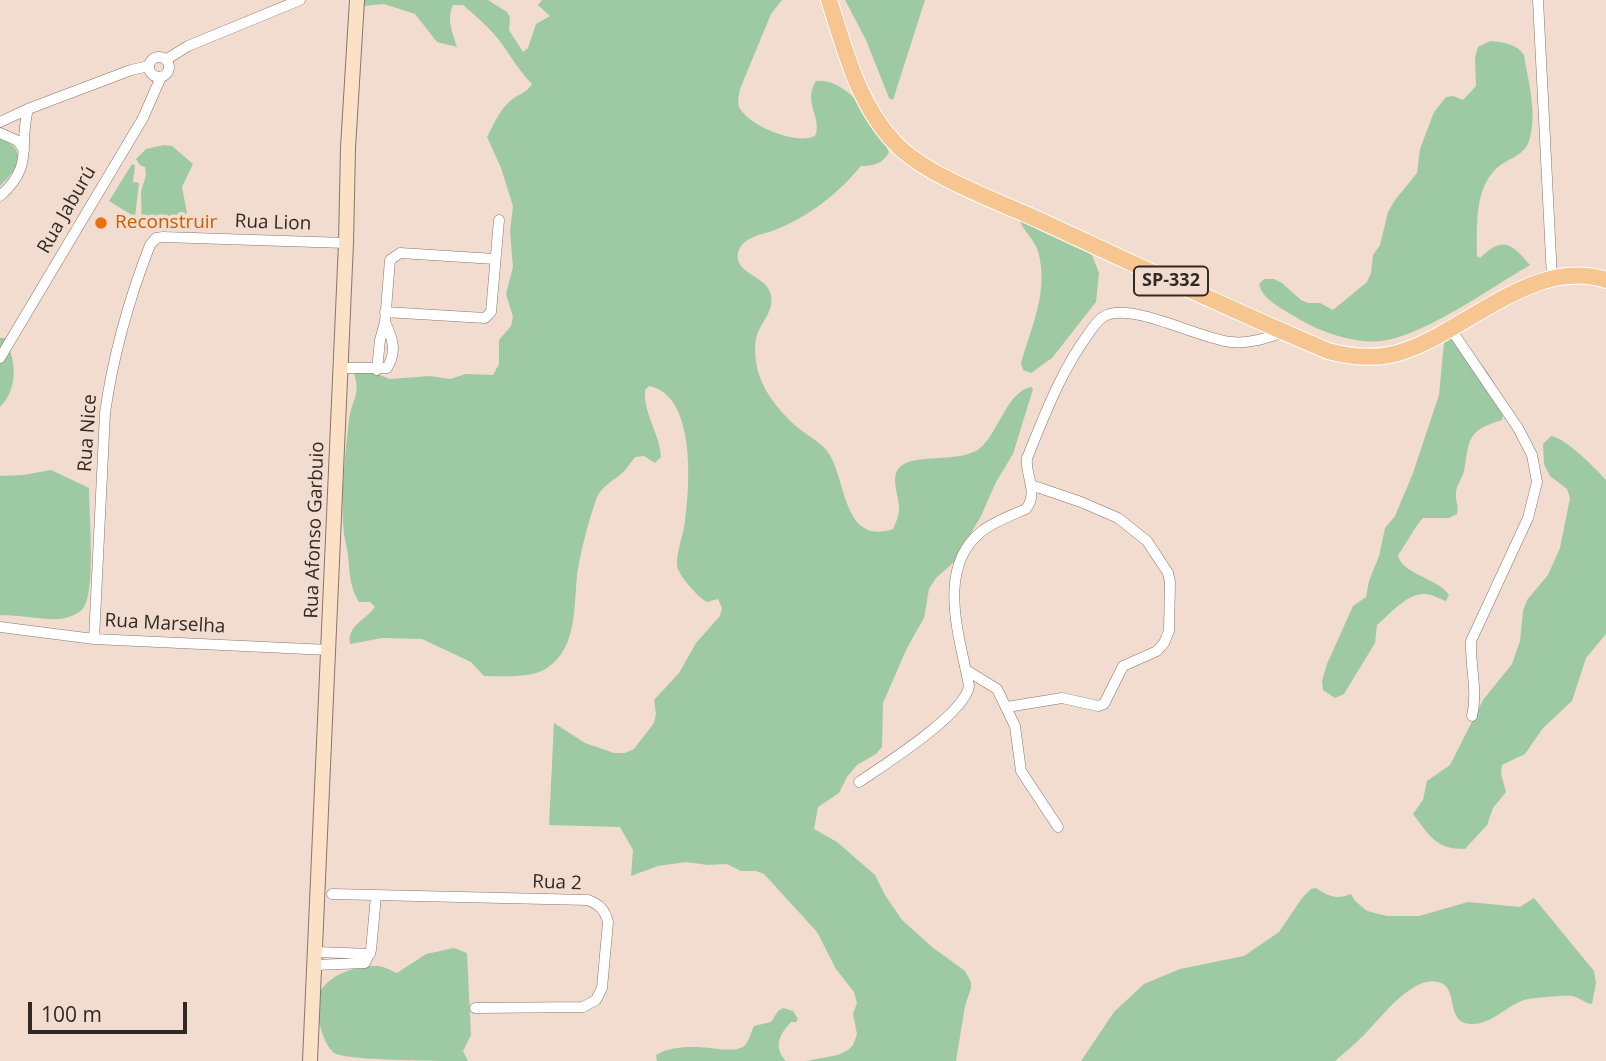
<!DOCTYPE html>
<meta charset="utf-8">
<style>
body{margin:0}
#map{position:relative;width:1606px;height:1061px;overflow:hidden;background:#f1dccf;font-family:"Open Sans",sans-serif}
canvas{display:block}
.scale{position:absolute;left:28px;top:1002px;width:159px;height:32px;box-sizing:border-box;border:4px solid #312924;border-top:0;padding-left:9px;font-size:21px;line-height:24px;white-space:nowrap;color:#312924;-webkit-text-stroke:5px #f1dccf;paint-order:stroke}
</style>
<div id="map">
<canvas width="1606" height="1061"></canvas>
<div class="scale">100 m</div>
</div>
<script>
const ctx = document.querySelector('canvas').getContext('2d');
ctx.lineJoin = 'round';
function fillPath(path, color) {
  ctx.fillStyle = color;
  ctx.fill(path, 'evenodd');
}
function stroke(path, color, width, dash) {
  ctx.strokeStyle = color;
  ctx.lineWidth = width;
  ctx.lineCap = dash ? 'butt' : 'round';
  ctx.setLineDash(dash || []);
  ctx.stroke(path);
}
function label(font, color, halo, rows, align = 'center') {
  ctx.font = font + ' "Open Sans",sans-serif';
  ctx.lineWidth = 7;
  ctx.setLineDash([]);
  ctx.textBaseline = 'middle';
  ctx.strokeStyle = halo;
  ctx.fillStyle = color;
  for (const [text, x, y, turn = 0] of rows) {
    ctx.save();
    ctx.translate(x, y);
    ctx.rotate((+turn || 0) * Math.PI / 180);
    ctx.textAlign = isNaN(turn) ? turn : align;
    if (halo) ctx.strokeText(text, 0, 0);
    ctx.fillText(text, 0, 0);
    ctx.restore();
  }
}
fillPath(new Path2D(`
 M361,0h127l19,12 3,5 -1,13 14,22 5,-4 8,-24 14,-8 -12,-11 4,-5h240l-11,14 -31,75c-1,7 -4,15 1,21 11,17 56,35 74,26 8,-18 -13,-34 1,-55 34,-3 61,44 73,71 -6,12 -16,14 -28,14 -24,29 -54,52 -89,65 -13,4 -30,7 -34,22 -4,20 27,23 32,39 6,18 -8,28 -13,43 -3,10 -2,22 0,32 5,25 26,49 45,64 8,6 19,12 25,20 20,25 14,95 66,78 3,-7 6,-13 6,-21 0,-13 -10,-32 2,-42 14,-12 54,-4 75,-15 22,-13 29,-59 55,-64l2,2 -20,65 -17,28 -15,34 -26,45 -19,17 -7,11 -5,29 -17,30 -24,55 -1,44 -6,7 -19,11 -10,12 -8,16 -21,14 -4,22 23,13 38,33 10,20 17,25 30,27 33,24 6,11v6l-6,18 -9,55h-150l32,-6 10,-5 5,-5 4,-11 -4,-20 4,-11 -3,-11 -18,-23 -19,-37 -53,-58 -8,-3h-15l-14,-7 -19,1 -22,-3 -28,4 -27,10 2,-26 -13,-23 -71,-2 5,-102 31,20 29,10h11l9,-4 20,-26 2,-9 -2,-14 25,-27 17,-30 24,-27 2,-8 -4,-9 -11,3c-8,-4 -26,-24 -29,-33 -4,-12 6,-35 7,-48 5,-36 11,-126 -36,-135l-4,4c-2,23 15,44 16,67l-6,6 -11,-7 -9,1c-4,5 -8,12 -14,17 -9,8 -21,13 -25,26 -7,20 -13,42 -17,63 -7,34 2,83 -32,105 -16,11 -44,8 -63,8l-13,-14 -49,-23 -40,-1 -32,6c-3,-19 15,-23 25,-37l-5,-5h-11c-10,-16 -9,-29 -11,-47 -1,-7 -3,-14 -4,-21 -4,-37 1,-78 5,-114 3,-22 12,-24 5,-47l7,-5 29,11 40,-3 20,3 16,-5 27,1 6,-11v-24l12,-14 2,-9 -7,-23 7,-27 -3,-36 3,-25 -12,-38 -14,-31c6,-11 12,-26 22,-35 7,-7 18,-9 23,-18 -12,-12 -20,-26 -30,-40 -11,-15 -25,-27 -39,-39h-10c-7,14 0,29 4,42l-20,-5 -22,-28 -31,-10 -21,2z
 M845,0h80l-32,100 -4,-2 -23,-58z
 M1490,41c13,1 27,3 34,14 4,26 14,59 5,86 -5,15 -21,17 -32,27 -23,20 -20,60 -20,88l3,2c23,-22 31,-15 50,7 -38,22 -106,71 -149,76 -27,3 -64,-10 -87,-25 -13,-8 -31,-16 -35,-32l5,-5h10l8,4 19,17 7,3h12l13,7 34,-28 4,-9 2,-18 7,-10 8,-33 7,-12 22,-27 3,-24 14,-37 12,-15 7,-1 10,4 13,-14 -1,-29 3,-10z
 M0,138c30,13 18,31 0,48z
 M164,145l8,1 21,18 -11,23 5,26 -12,14 -33,2 -1,-37 5,-17 -1,-8 -5,-2 -4,-6 10,-10z
 M132,164l3,1 -2,17 6,1 -4,34 -26,-16z
 M1018,213l27,8 47,34 7,18 -3,29 -44,56 -21,15 -8,-3 -2,-7c11,-38 28,-72 17,-112 -5,-15 -18,-21 -20,-38z
 M1452,337c21,12 59,57 50,83 -36,11 -32,19 -38,51 -2,7 -7,14 -8,21 -1,8 3,14 1,22l-8,4h-26c-10,11 -16,25 -25,37 3,19 40,23 51,40l-3,6c-6,-2 -14,-7 -21,-7 -18,-1 -35,20 -48,31l-2,18 -31,51 -9,4 -12,-8 -1,-9 5,-17 26,-58 13,-9 3,-16 10,-25 6,-28 10,-12 18,-43 26,-78 5,-52 2,-5z
 M0,338h5c11,22 14,50 -5,69z
 M1551,436c16,3 43,31 55,44v154l-20,24 -14,43 -29,27 -18,26 -23,11 -1,9 5,18 -13,16 -6,17 -22,24c-30,0 -35,-13 -52,-35l10,-14 4,-19 23,-16 33,-65 29,-36 8,-23 3,-30 4,-11 21,-25 12,-27 10,-50 -3,-9 -17,-13 -6,-12 -1,-20z
 M51,470l38,18c0,25 7,101 -5,119 -4,7 -16,11 -24,12 -17,1 -41,-4 -60,-4v-139l23,-1z
 M1316,888c12,8 21,12 35,6l4,7 12,10 20,5h32l49,-14 52,5 14,-9 60,73 2,12 -4,21c-8,-1 -13,-7 -20,-8 -9,-1 -39,2 -48,4 -18,6 -33,25 -53,24 -27,-1 -11,-37 -33,-42 -26,-7 -59,38 -75,54 -9,9 -19,17 -28,25h-254l33,-49 30,-28 36,-15 64,-13 35,-24 23,-34 9,-9z
 M454,948l13,5 4,82 -8,16 5,10c-25,0 -118,0 -134,-8 -6,-5 -11,-16 -13,-24 -3,-10 -6,-21 -3,-32 6,-21 38,-32 59,-31 7,0 13,4 20,7l29,-19z
 M783,1008l10,3 5,8 -2,3h-5c-12,13 -18,25 -5,39h-129l-1,-6c12,-7 24,-8 38,-8 12,-1 41,7 50,-1 5,-4 7,-14 10,-20l17,-4 7,-11z`), '#9dcaa3');
const street = new Path2D(`
 M1538,0l14,278
 M149 67a10 10 0 1 1 20 0a10 10 0 1 1-20 0Z
 M167,59l21,-13 112,-46
 M0,122l28,-13 103,-39 18,-4
 M0,133l18,8 6,9
 M0,196c35,-31 18,-49 28,-87
 M385,312l100,6 6,-6 8,-92
 M1450,328l68,100 14,27 5,27 -9,36 -57,123c-1,26 7,50 1,75
 M0,358l143,-240 18,-41
 M341,368h46c10,-16 6,-29 -2,-46
 M377,370l3,-30 5,-18 5,-62 10,-7 95,6
 M0,627l94,12 235,11
 M94,639l11,-226c8,-57 24,-114 45,-168l6,-7 7,-1 183,6
 M966,670l31,19 18,37 6,45 37,56
 M1007,707l55,-9 36,8 6,-2 19,-38 34,-15 7,-8 5,-12 1,-49 -2,-9 -21,-32 -29,-23 -37,-16 -50,-17
 M859,782c25,-17 106,-68 110,-96 -9,-49 -34,-118 13,-155 13,-10 30,-16 44,-22 13,-17 -1,-33 1,-51 18,-44 34,-87 62,-125 4,-6 8,-12 14,-16 26,-17 96,22 128,25 19,2 35,-4 53,-10
 M332,894l256,6c11,4 17,10 20,22l-6,66 -6,12 -13,7 -108,1
 M316,952l54,2
 M315,965l50,-2 6,-13 5,-54`);
const secondary = new Path2D(`
 M310,1061l36,-818 2,-95 9,-148`);
const primary = new Path2D(`
 M829,0c16,50 29,105 67,144 32,33 102,57 145,77 95,44 190,89 287,130 26,7 53,9 79,-1 62,-22 129,-93 199,-70`);
stroke(street, '#89766a', 11);
stroke(secondary, '#89766a', 16);
stroke(primary, '#fff', 18);
stroke(street, '#fff', 10);
stroke(secondary, '#fbe2c7', 14);
stroke(primary, '#f7c58f', 16);
for (const [x, y, r, color] of [
 [101,223,7,"#e8710a"]
]) {
  const dot = new Path2D();
  dot.arc(x, y, r, 0, 2 * Math.PI);
  ctx.fillStyle = color;
  ctx.fill(dot);
  stroke(dot, '#f1dccf', 2.5);
}
for (const [x, y, w] of [
 [1171,281,74]
]) {
  const box = new Path2D();
  box.roundRect(x - w / 2, y - 14.5, w, 29, 5);
  ctx.fillStyle = '#f1dccf';
  ctx.fill(box);
  stroke(box, '#312924', 2);
}
label('bold 18px', '#312924', null, [
 ["SP-332",1171,281]
]);
label('19px', '#312924', '#f1dccf', [
 ["Rua Jaburú",67,210,-60],
 ["Rua Lion",273,223,2],
 ["Rua Nice",88,433,-86],
 ["Rua Afonso Garbuio",315,530,-88],
 ["Rua Marselha",165,624,3],
 ["Rua 2",557,883,2]
]);
label('19px', '#c56008', '#f1dccf', [
 ["Reconstruir",115,223]
], 'left');
</script>
